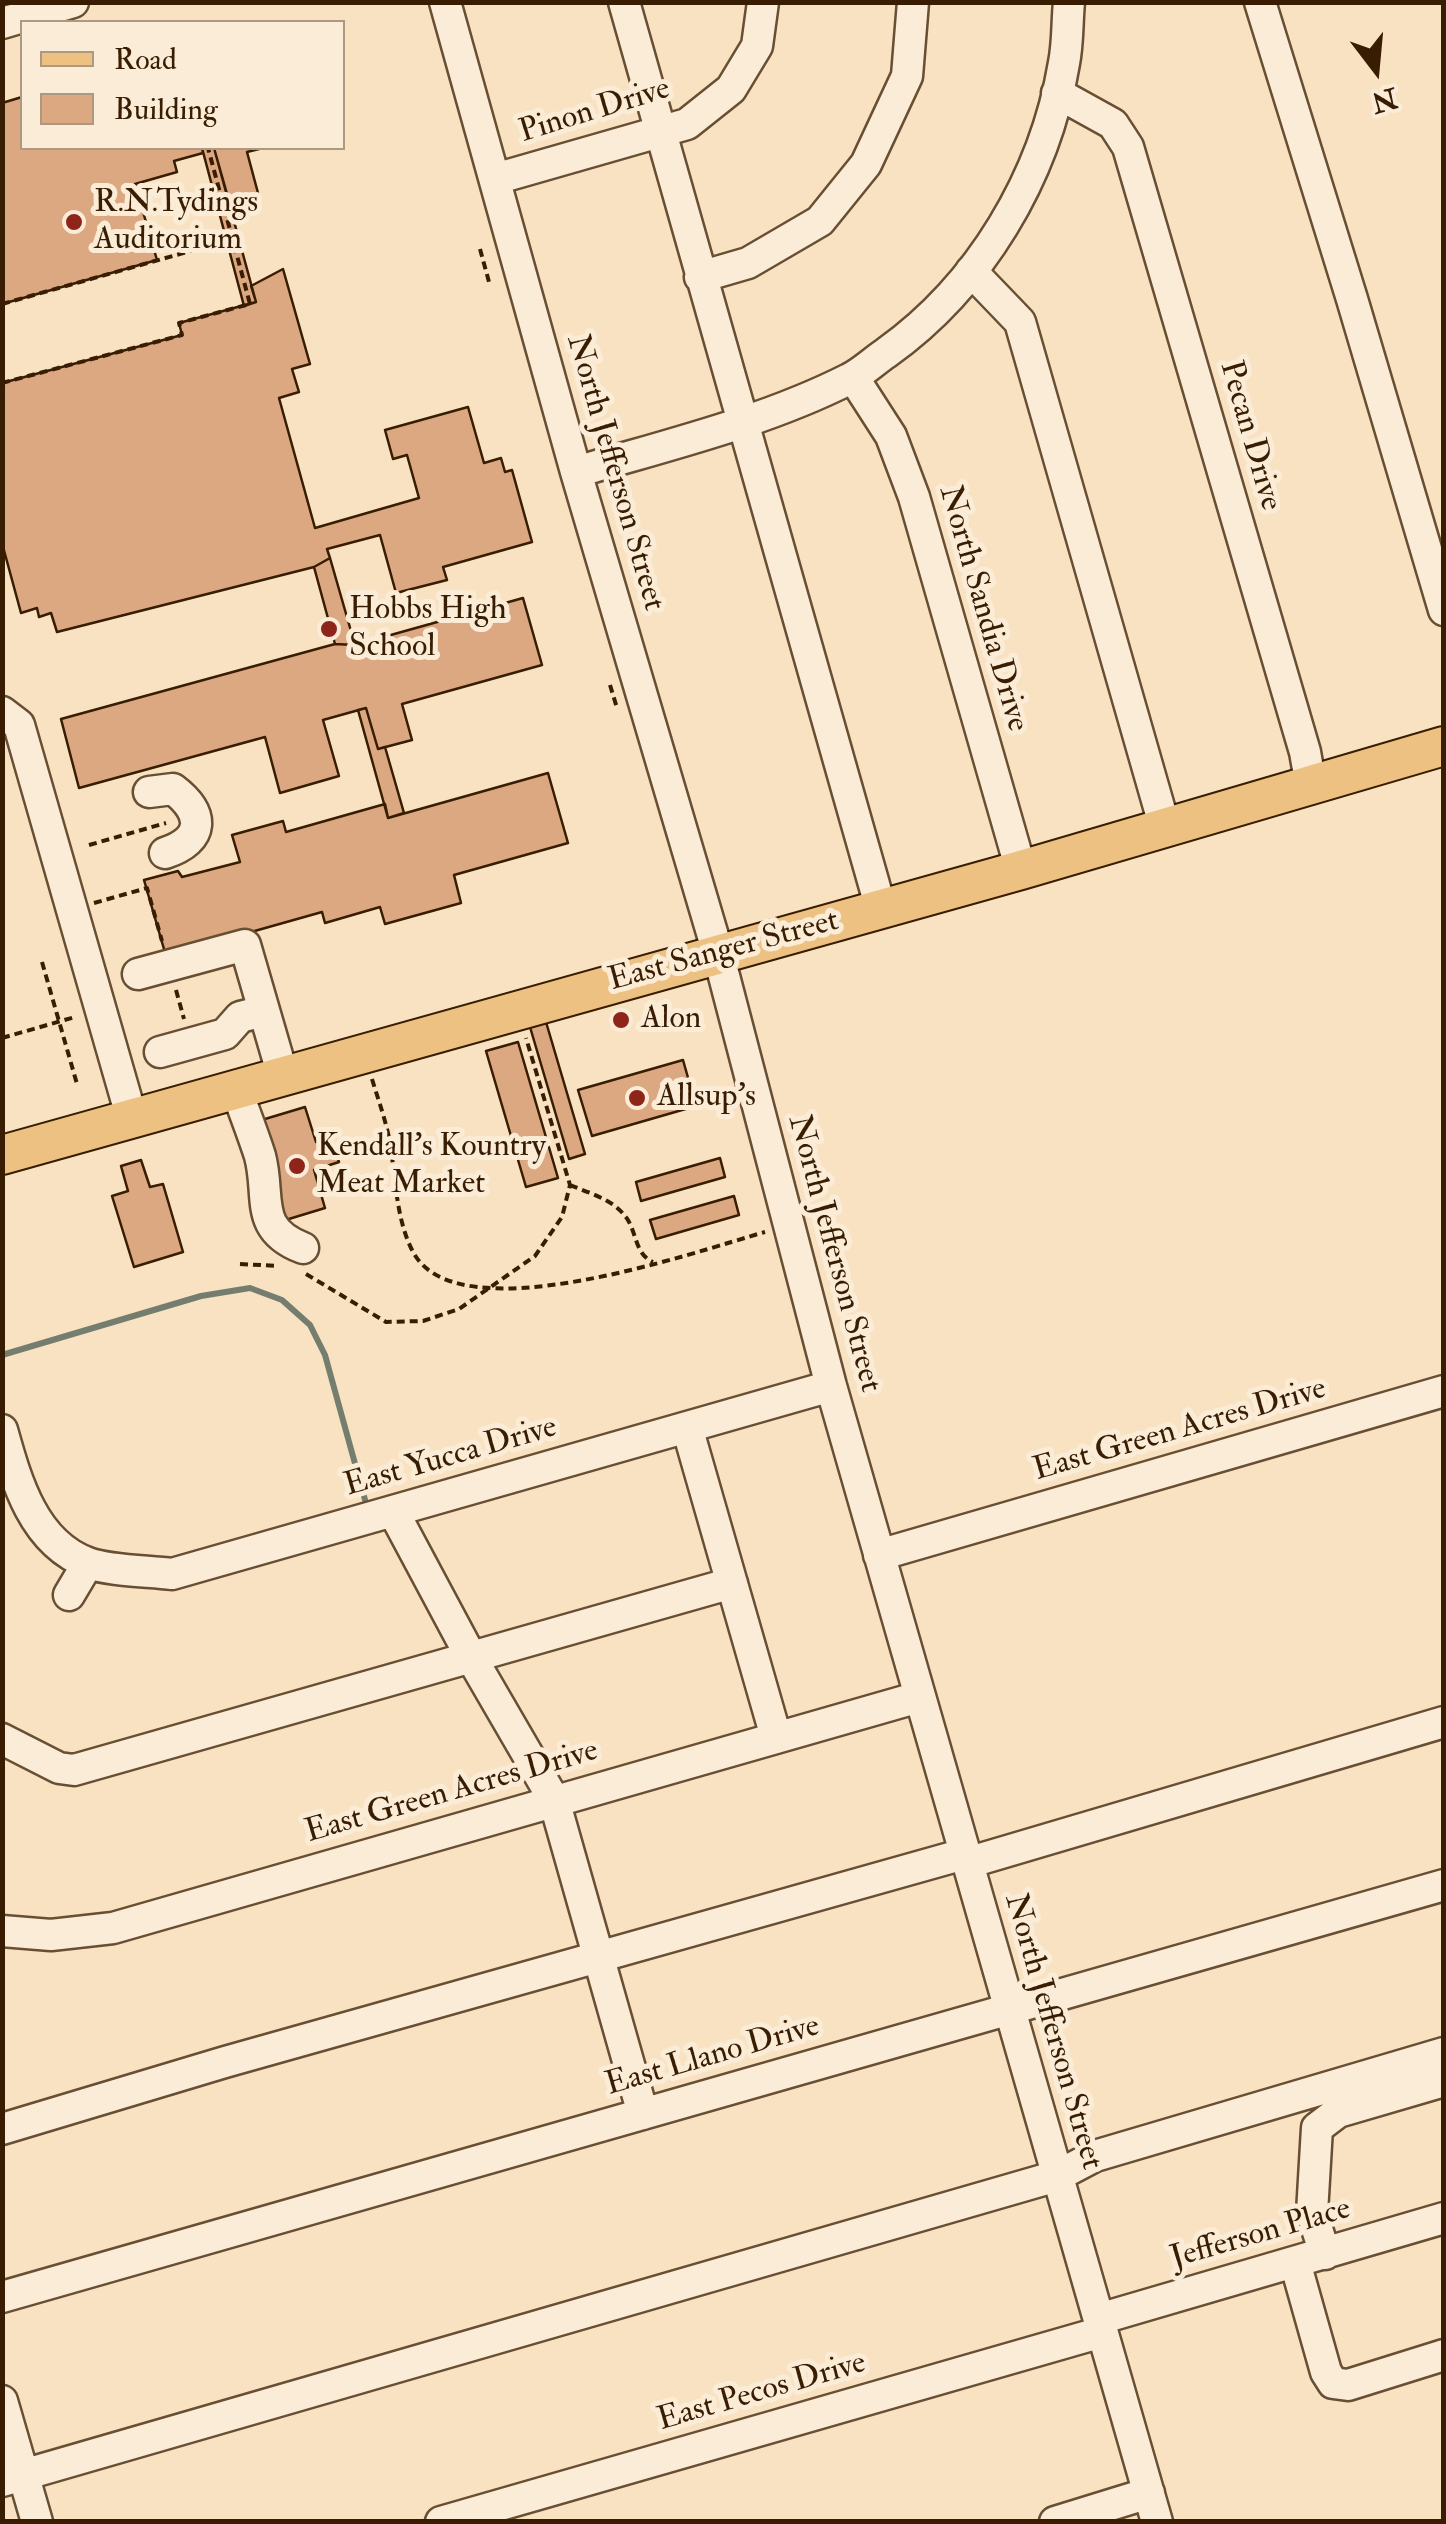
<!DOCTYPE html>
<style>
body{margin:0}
#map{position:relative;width:1446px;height:2524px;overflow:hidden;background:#f8e2c2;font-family:"IM FELL Double Pica",serif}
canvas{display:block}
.frame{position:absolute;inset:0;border:5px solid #381d02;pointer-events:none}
.legend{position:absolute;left:20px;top:20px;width:325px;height:130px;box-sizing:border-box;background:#faecd7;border:2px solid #ac9982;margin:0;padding:12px 18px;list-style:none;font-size:30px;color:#381d02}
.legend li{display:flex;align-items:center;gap:20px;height:50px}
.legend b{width:50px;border:2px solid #ac9982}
.north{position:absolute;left:1326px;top:20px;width:100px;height:100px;-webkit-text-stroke:8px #faecd7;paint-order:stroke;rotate:164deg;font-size:28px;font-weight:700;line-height:40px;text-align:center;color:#381d02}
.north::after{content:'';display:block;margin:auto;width:35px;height:45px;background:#381d02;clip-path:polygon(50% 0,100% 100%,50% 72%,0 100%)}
</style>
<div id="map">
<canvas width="1446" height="2524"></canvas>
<div class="frame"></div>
<ul class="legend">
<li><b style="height:12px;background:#ecc181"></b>Road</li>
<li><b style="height:28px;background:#dca881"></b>Building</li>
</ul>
<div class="north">N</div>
</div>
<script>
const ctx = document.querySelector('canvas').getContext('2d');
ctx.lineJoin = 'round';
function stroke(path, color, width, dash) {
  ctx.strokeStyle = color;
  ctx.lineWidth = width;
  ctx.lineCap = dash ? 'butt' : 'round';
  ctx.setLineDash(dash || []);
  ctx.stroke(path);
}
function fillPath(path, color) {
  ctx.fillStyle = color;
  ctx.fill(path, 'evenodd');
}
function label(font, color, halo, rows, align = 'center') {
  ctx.font = font + ' "IM FELL Double Pica",serif';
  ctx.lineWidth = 10;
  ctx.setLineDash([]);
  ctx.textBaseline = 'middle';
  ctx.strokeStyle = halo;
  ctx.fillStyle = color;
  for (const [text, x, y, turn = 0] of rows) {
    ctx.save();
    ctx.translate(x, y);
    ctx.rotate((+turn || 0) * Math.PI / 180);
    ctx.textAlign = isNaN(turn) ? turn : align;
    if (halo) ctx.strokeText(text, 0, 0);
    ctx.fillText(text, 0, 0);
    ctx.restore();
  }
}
stroke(new Path2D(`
 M2,1355l199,-59 49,-8 32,12 28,25 15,30 42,152`), '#757d6e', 6);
const building = new Path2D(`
 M22,97v51h180l1,5 -29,8 3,11 -42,12 22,76 -155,44v-201z
 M202,148h12l42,154 -12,4z
 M214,148h49l-16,4 11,41 -29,8z
 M283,269l27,95 -18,5 7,23 -20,6 36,130 104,-30 -12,-43 -14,4 -8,-29 83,-23 16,56 17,-5 4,14 7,-2 20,72 -89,25 4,13 -51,13 -16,-58 -53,14 3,9 -16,9 -257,65 -6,-19 -12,4 -2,-9 -16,5 -19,-70v-160l180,-48 -3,-12 77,-21 -5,-16z
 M330,558l25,87 -20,-1 -21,-77z
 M523,598l19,67 -140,39 10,36 -34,9 -12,-41 -43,12 16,56 -59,17 -15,-56 -186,51 -18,-69 274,-75 20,1z
 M366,708l12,41 7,-2 19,66 -16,5 -30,-108z
 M548,773l20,70 -114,32 7,28 -76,21 -5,-17 -55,16 -3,-11 -156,44 -22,-76 34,-9 4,6 58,-15 -8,-27 51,-14 3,11 99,-28 3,14z
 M546,1022l39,132 -16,5 -39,-132z
 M518,1042l40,136 -32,9 -40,-136z
 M683,1060l13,46 -104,30 -14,-46z
 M305,1107l11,35 15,-5 8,25 -25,8 11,38 -46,14 -24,-100z
 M720,1158l5,19 -84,24 -5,-19z
 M141,1160l9,27 13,-3 20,68 -49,15 -22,-71 16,-5 -7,-25z
 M734,1196l5,19 -83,24 -6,-19z`);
fillPath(building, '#dca881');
stroke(building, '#381d02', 2.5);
const minor = new Path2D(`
 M445,2l131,470 142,481 113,433 326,1136
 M624,2l257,907
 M1260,2l92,297 92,311
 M2,23l71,-21
 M1057,93l56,31 15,23 177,605 6,34
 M495,179l192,-55 44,-35 26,-43 6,-44
 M971,271l49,51 145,506
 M700,277l48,-14 72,-42 46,-57 41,-88 6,-74
 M853,377l38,59 23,61 107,373
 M576,472c91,-27 188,-50 273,-93 13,-6 25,-18 37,-26 94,-67 159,-176 178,-290 4,-20 3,-41 5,-61
 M2,712l17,13 113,394
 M149,792l24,-3c32,24 32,51 -8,64
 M138,974l107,-29 38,131
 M160,1052l65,-18 15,-17 24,-6
 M236,1089c8,22 17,45 24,67 11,41 -7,73 43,92
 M687,1427l89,310
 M2,1430c14,50 31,113 86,133 22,8 60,8 84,11l659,-188
 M393,1511l78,146 83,143 89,314
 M879,1555l565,-164
 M69,1595l19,-32
 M2,1739l57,29 15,2 658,-187
 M967,1863l477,-141
 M2,1931l49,4 62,-7 806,-231
 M2,2129l223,-67 739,-208
 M1325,2254l-13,-41 5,-85 21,-16 106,-31
 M1295,2262l31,110 7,11 15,2 96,-30
 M2,2297l1442,-412
 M1099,2319l345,-101
 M2,2401l35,121
 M2,2481l1055,-305 38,-20 349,-103
 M441,2522l661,-190
 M1055,2522l94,-29`);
const major = new Path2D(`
 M2,1155l1019,-285 423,-124`);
stroke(minor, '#684e32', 35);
stroke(major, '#381d02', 42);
stroke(new Path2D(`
 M480,249l9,33
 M2,304l231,-65
 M2,383l180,-48 -3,-12 71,-19 -42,-156
 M610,685l7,23
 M89,845l77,-22
 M94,903l53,-15 15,53
 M42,962l35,122
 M176,990l8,29
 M2,1038l73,-21
 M372,1079c6,20 13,39 17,59 7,37 6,78 23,112 42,87 282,2 353,-18
 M570,1185c19,8 42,14 55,31 12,14 9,38 28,46
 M240,1264l38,2
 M306,1274l80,48 37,-1 36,-12 76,-53 27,-39 8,-32 -44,-147`), '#381d02', 4, [8, 5]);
stroke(minor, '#faecd7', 30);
stroke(major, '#ecc181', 38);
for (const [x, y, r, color] of [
 [74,222,10,"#8f2418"],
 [329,629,10,"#8f2418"],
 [621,1020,10,"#8f2418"],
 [637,1098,10,"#8f2418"],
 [297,1166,10,"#8f2418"]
]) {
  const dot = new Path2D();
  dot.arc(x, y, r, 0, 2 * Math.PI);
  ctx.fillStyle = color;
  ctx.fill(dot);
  stroke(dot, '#faecd7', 4);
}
label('32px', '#381d02', '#faecd7', [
 ["Pinon Drive",595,112,-17],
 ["Pecan Drive",1249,436,74],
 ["North Jefferson Street",614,473,74],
 ["North Sandia Drive",982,609,74],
 ["East Sanger Street",724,952,-15],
 ["North Jefferson Street",833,1254,75],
 ["East Green Acres Drive",1180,1431,-16],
 ["East Yucca Drive",451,1458,-16],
 ["East Green Acres Drive",452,1793,-16],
 ["North Jefferson Street",1052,2032,74],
 ["East Llano Drive",713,2057,-16],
 ["Jefferson Place",1261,2235,-16],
 ["East Pecos Drive",762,2393,-16]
]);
label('32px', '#381d02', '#faecd7', [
 ["R.N.Tydings",94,204],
 ["Auditorium",94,241],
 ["Hobbs High",349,611],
 ["School",349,648],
 ["Alon",641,1020],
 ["Allsup's",657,1098],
 ["Kendall's Kountry",317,1148],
 ["Meat Market",317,1185]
], 'left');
</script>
